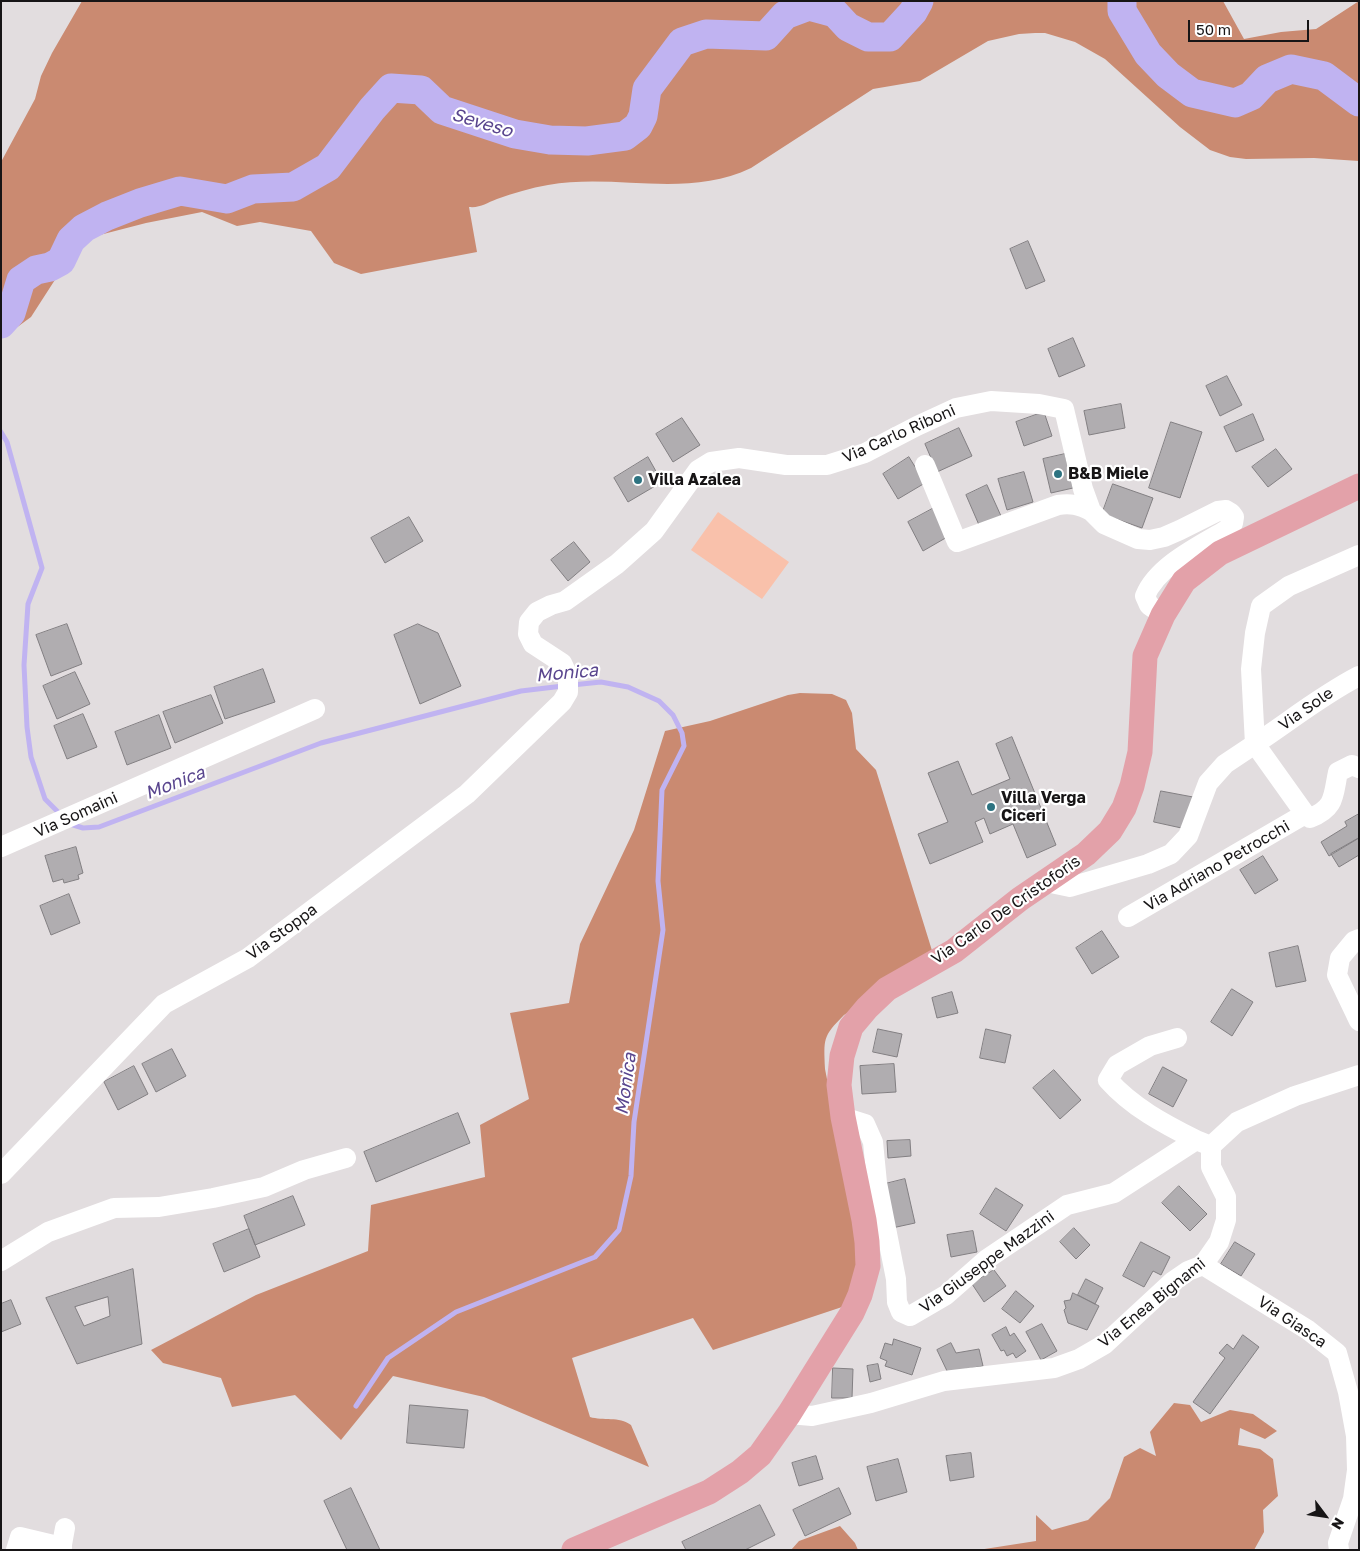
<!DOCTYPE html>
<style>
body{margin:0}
#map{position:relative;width:1360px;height:1551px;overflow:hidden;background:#e2dddf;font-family:"Golos Text",sans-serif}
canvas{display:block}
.frame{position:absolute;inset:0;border:2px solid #171516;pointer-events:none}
.north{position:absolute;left:1300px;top:1491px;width:50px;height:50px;-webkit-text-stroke:4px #fff;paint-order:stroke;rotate:121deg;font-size:14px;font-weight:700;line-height:20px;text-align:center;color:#171516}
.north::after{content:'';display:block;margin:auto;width:18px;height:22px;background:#171516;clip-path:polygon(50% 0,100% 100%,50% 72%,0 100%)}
.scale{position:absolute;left:1188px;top:20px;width:121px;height:22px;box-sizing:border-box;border:2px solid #171516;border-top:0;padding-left:6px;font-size:15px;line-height:18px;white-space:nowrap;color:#171516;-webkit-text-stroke:4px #fff;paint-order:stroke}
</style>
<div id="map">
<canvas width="1360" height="1551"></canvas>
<div class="frame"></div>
<div class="north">N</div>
<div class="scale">50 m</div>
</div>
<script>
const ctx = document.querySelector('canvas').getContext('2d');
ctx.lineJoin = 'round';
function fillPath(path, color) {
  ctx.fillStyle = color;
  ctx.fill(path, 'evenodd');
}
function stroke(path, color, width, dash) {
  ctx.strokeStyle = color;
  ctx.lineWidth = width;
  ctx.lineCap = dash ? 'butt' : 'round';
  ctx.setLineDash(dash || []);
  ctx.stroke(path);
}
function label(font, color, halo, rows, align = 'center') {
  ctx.font = font + ' "Golos Text",sans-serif';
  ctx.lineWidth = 4.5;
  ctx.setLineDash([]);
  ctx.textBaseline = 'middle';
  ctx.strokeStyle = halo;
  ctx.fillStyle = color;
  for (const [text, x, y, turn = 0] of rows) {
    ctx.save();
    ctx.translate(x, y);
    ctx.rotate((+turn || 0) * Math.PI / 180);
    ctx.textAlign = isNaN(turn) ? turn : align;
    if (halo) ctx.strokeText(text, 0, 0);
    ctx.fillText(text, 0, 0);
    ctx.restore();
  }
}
fillPath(new Path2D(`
 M718,512l71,50 -27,37 -71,-49z`), '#f9c1ab');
fillPath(new Path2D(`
 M82,1h1141l21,38 37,-7 35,-3 43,-28v160l-45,-3 -68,1 -16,-2 -20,-7 -30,-23 -75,-68 -30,-17 -30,-9h-10l-16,1 -31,7 -68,40 -47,8 -122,79c-65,31 -135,5 -203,17 -17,3 -35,8 -51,14 -11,4 -16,9 -28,8l8,45 -116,22 -27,-11 -23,-32 -51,-9 -23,4 -35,-14 -56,11 -58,15 -8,3 -49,76 -30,22v-177l34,-63 6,-23 11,-23z
 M800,693l32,1 14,6 6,13 4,36 20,21 58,187 -90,58c-22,22 -20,24 -19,54l33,167 -2,40 -8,29 -135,45 -20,-32 -121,40 18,59c13,4 29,-1 41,8l18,42 -165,-70 -91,-21 -52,64 -46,-45 -63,12 -11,-29 -58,-15 -12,-13 105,-55 112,-44 3,-46 114,-28 -5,-52 49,-26 -19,-86 59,-10 11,-59 54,-114 31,-99 45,-10 78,-26z
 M1174,1403l16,2 11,17 29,-12 23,4 24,17 -12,8 -25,-11 -2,17 22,4 13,10 5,37 -15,14 1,22 -10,18h-276l58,-9v-26l16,15 36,-10 22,-22 14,-41 16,-9 16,8 -6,-24z
 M840,1526l15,17 3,7h-67l8,-9z`), '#ca8a71');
stroke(new Path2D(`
 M1,432l6,10 35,126 -14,36 -4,61 3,62 4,30 14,42 17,17
 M70,824l13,4 16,-1 222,-84 200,-52 42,-5
 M356,1406l32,-48 68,-46 139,-55 24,-27 12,-54 3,-54 29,-192 -5,-49 4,-91 22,-44 -2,-13 -9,-18 -14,-14 -31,-14 -27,-5 -29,3`), '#c0b3f1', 5);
stroke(new Path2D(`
 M1122,1v10l26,43 20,21 24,18 43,10 16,-7 16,-17 24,-10 33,7 35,26
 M1,324l10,-11 10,-33 15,-10 14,-3 11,-6 10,-21 13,-12 23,-12 33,-13 40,-12 47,8 26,-10 40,-2 35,-20 44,-58 19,-21 30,2 21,20 73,24 35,6 37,1 38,-5 13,-10 5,-10 4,-27 35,-47 24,-8 60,2 19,-21 24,-9 26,7 13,14 20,10h22l23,-25 6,-11`), '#c0b3f1', 29);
const building = new Path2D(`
 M1028,241l17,40 -19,8 -16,-40z
 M1073,338l12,28 -26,11 -11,-28z
 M1227,376l15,29 -22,11 -14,-30z
 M1121,404l4,24 -36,7 -5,-24z
 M1044,412l8,24 -28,10 -8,-24z
 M1253,414l11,26 -28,12 -12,-25z
 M682,418l18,27 -27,17 -17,-28z
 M1171,422l31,10 -22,66 -31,-10z
 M959,428l13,28 -35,16 -12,-28z
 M1276,449l16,20 -24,18 -16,-20z
 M1065,454l8,34 -22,5 -8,-34z
 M648,457l14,25 -34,20 -14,-24z
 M909,457l16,26 -27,16 -15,-25z
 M1024,472l9,30 -26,8 -9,-31z
 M1113,484l40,14 -11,30 -40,-14z
 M987,485l14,31 -22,9 -13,-30z
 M934,508l15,28 -26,15 -15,-29z
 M409,517l14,24 -38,22 -14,-25z
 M574,542l16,20 -22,19 -17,-21z
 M67,624l15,40 -31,12 -15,-41z
 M418,624l20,9 23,53 -41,18 -26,-69z
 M263,669l12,33 -50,17 -11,-32z
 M75,672l15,32 -33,15 -14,-33z
 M211,695l12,28 -48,20 -12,-31z
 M83,714l14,33 -30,12 -13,-33z
 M159,715l12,33 -44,17 -12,-33z
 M1012,737l44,108 -29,13 -14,-34 -23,10 -6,-16 -9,4 8,20 -53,22 -12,-30 30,-12 -20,-49 30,-12 14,34 38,-16 -14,-35z
 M1161,791l32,6 -7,32 -32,-7z
 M1359,814v24l-30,18 -8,-14 26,-16 -2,-4z
 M1359,838v17l-20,12 -8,-13z
 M76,847l7,26 -5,2 1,4 -15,4 -1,-4 -10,3 -8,-26z
 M1263,856l15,24 -23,14 -15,-24z
 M69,894l11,29 -29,12 -11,-29z
 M1102,931l17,26 -27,17 -16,-26z
 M1298,946l8,35 -30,6 -7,-34z
 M1232,989l21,13 -21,34 -21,-14z
 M952,992l6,21 -21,5 -5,-20z
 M878,1029l24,5 -5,23 -24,-5z
 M986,1029l25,6 -6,28 -25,-5z
 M172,1049l14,27 -30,16 -14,-28z
 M894,1064l2,28 -34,2 -2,-28z
 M134,1066l14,28 -30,16 -14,-28z
 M1163,1067l24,13 -14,27 -24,-13z
 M1054,1070l27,30 -21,19 -27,-31z
 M458,1113l12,30 -94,39 -12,-30z
 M910,1140l1,16 -23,2 -1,-17z
 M905,1179l10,44 -23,5 -11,-43z
 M1179,1186l28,28 -17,17 -28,-28z
 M996,1188l27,17 -17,26 -26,-17z
 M293,1196l12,29 -50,20 -11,-29z
 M1074,1228l16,17 -14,14 -16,-17z
 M249,1229l11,28 -36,15 -11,-28z
 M973,1231l4,21 -26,5 -4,-22z
 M1141,1242l29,15 -9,18 -8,-4 -9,16 -21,-11z
 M1235,1242l20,12 -14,22 -20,-12z
 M133,1269l9,75 -65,20 -31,-66zM108,1297l2,19 -26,10 -9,-19z
 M994,1270l12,16 -22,16 -12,-18z
 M1086,1279l17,9 -8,16 -17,-9z
 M1016,1291l18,15 -14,17 -18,-14z
 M1073,1293l26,13 -12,24 -19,-7 -4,-13 2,-2 -2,-7 6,-1z
 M11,1300l10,24 -20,8v-28z
 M1042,1324l15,27 -16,9 -15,-28z
 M1006,1327l4,9 4,-3 12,18 -10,7 -3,-5 -6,3 -3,-6 -3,1 -9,-16z
 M1243,1335l16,12 -49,67 -17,-12 32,-44 -6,-5 8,-9 6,5z
 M894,1339l27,9 -9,27 -27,-9 2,-5 -7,-3 5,-15 7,2z
 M951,1343l5,10 23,-4 4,17 -35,7 -11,-23z
 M878,1364l3,15 -11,3 -3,-16z
 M833,1368l20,1 -1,29h-20z
 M410,1405l58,5 -4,38 -57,-5z
 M971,1453l3,24 -24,4 -4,-25z
 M816,1456l7,23 -24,7 -7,-23z
 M898,1459l9,33 -31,9 -9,-34z
 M351,1488l29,62h-33l-23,-49z
 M839,1488l12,26 -46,22 -12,-26z
 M760,1505l15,30 -30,15h-59l-4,-8z`);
fillPath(building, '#b0adb0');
stroke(building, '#827f82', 1);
stroke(new Path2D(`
 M925,465l32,77 101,-37c13,-2 21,0 33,6
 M1255,744l-4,-75 4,-36 6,-27 28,-20 70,-31
 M1255,744c35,-23 67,-49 104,-68
 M1,847l314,-138
 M1046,882l24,5 78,-23 23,-10 17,-18 20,-53 17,-19 30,-20 50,70 5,4c26,-10 23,-23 28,-46l14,-7 7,3
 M1128,917l177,-103
 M1359,939l-5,2 -14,17 -3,17 22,46
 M1177,1038l-27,8 -33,19 -9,15c24,27 56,44 88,60
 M843,1117l22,7 8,18 4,41 19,96 1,23 4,10 9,4 36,-21 41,-36 80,-54 47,-12 82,-53 15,6
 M1,1174l163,-170 84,-46 219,-164 95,-92 6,-10v-16l-6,-13 -29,-19 -5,-10 1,-12 8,-10 14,-7 14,-4 52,-37 37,-33 44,-61 13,-8 28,-4 47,7h41l38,-12 52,-27 39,-18 35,-7 48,3 25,5 19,80 8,22 13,13 34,15 12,1 14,-3 16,-7 38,-19 8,-1 5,3 3,4 -1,6 -7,7c-27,16 -69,36 -81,66l4,9 14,10
 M1,1261l47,-29 66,-24 45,-1 54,-9 51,-11 40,-17 42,-12
 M1203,1265l105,65 29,23 11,39 8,44 1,34 -4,29 -15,44 1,7
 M789,1414l23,2 59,-13 73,-22 110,-13 25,-9 26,-15 67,-62 16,-11 15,-6 16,-23 7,-22v-23l-15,-30v-21l26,-24 58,-26 64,-21
 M16,1550l4,-13 42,10
 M61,1550l4,-22`), '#fff', 20);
stroke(new Path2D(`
 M574,1550l135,-58 31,-20 20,-17 29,-41 63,-101 8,-18 8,-29 -1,-24 -3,-22 -21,-103 -4,-32 3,-29 9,-29 16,-19 20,-19 67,-38 66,-52 66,-45 24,-23 14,-23 8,-22 8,-34 5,-96 18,-41 21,-34 36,-28 139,-67`), '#e3a1a9', 25);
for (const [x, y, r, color] of [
 [1058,474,5,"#2d7381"],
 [638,480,5,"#2d7381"],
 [991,807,5,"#2d7381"]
]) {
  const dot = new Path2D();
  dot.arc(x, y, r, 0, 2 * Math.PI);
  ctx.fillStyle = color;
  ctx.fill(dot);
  stroke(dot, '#fff', 2);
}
label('16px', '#171516', '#fff', [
 ["Via Carlo Riboni",899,434,-24],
 ["Via Sole",1306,709,-35],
 ["Via Somaini",76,815,-24],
 ["Via Adriano Petrocchi",1217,866,-30],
 ["Via Carlo De Cristoforis",1006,910,-35],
 ["Via Stoppa",282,932,-36],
 ["Via Giuseppe Mazzini",987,1262,-36],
 ["Via Enea Bignami",1152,1303,-39],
 ["Via Giasca",1292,1322,34]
]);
label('bold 16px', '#171516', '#fff', [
 ["B&B Miele",1068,474],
 ["Villa Azalea",648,480],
 ["Villa Verga",1001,798],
 ["Ciceri",1001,816]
], 'left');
label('italic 18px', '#59458e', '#fff', [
 ["Seveso",482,123,17],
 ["Monica",567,673,-5],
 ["Monica",175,783,-21],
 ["Monica",626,1084,-82]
]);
</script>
